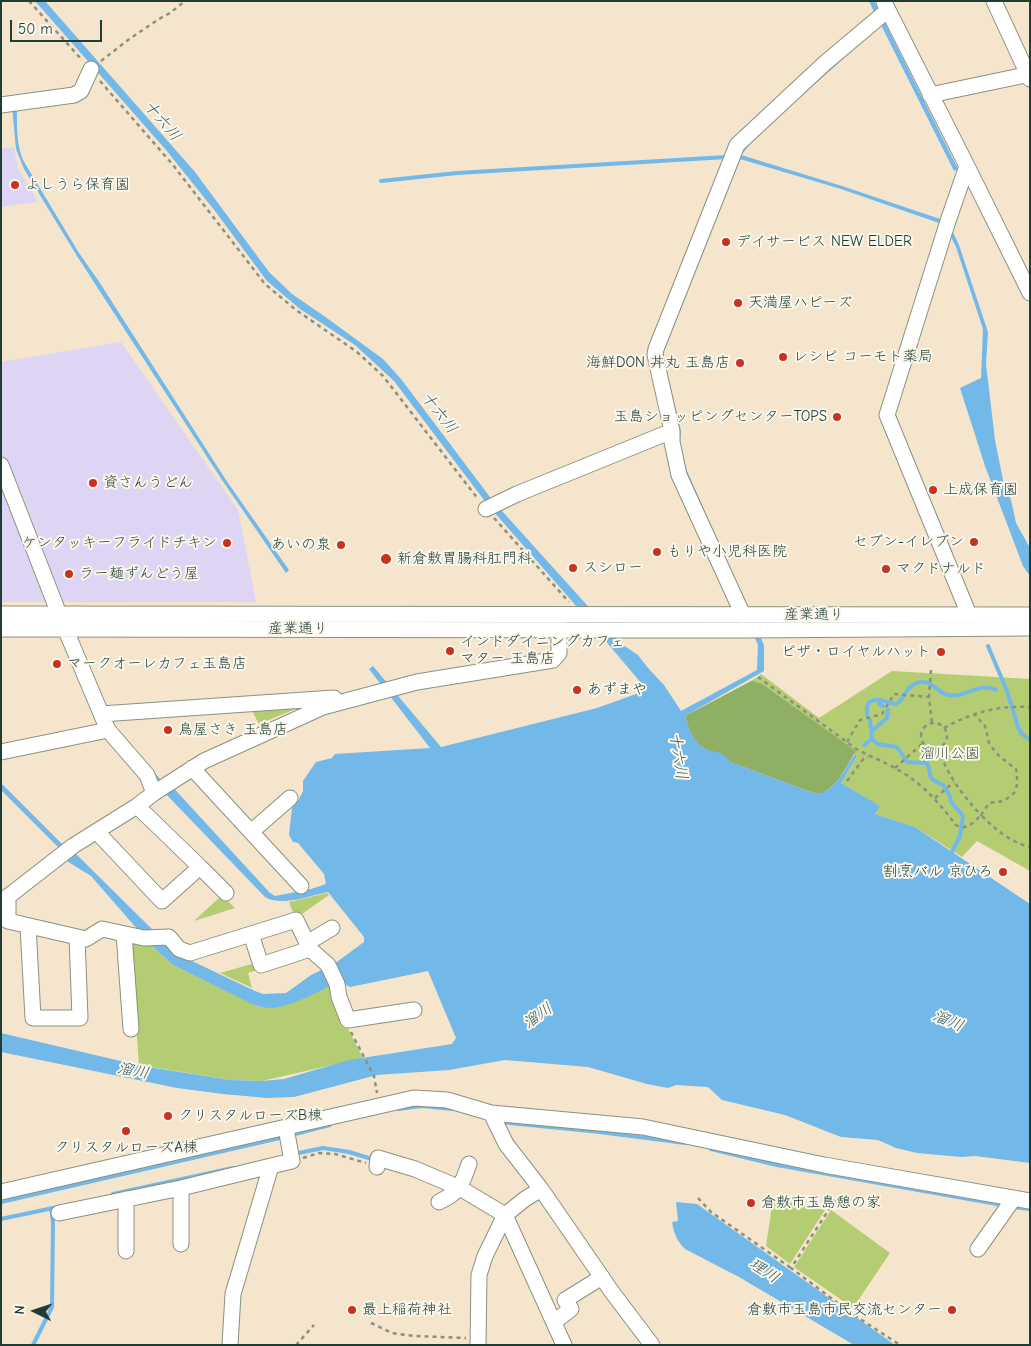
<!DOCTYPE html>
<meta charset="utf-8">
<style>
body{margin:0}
#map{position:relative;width:1031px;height:1346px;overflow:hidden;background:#f5e5cd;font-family:"Comic Neue",sans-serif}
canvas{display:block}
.frame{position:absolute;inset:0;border:2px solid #1f3d34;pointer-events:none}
.north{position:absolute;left:10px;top:1286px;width:50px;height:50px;-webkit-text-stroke:4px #fbf7ec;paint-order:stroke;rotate:274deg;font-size:14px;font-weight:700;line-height:20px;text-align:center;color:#1f3d34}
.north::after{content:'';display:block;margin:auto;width:18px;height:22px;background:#1f3d34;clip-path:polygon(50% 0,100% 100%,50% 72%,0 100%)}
.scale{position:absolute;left:10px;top:20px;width:92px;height:22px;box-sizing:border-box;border:2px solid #1f3d34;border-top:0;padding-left:6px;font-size:15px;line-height:18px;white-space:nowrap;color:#1f3d34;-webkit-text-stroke:4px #fbf7ec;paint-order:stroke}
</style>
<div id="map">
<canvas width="1031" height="1346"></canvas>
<div class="frame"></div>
<div class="north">N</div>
<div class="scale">50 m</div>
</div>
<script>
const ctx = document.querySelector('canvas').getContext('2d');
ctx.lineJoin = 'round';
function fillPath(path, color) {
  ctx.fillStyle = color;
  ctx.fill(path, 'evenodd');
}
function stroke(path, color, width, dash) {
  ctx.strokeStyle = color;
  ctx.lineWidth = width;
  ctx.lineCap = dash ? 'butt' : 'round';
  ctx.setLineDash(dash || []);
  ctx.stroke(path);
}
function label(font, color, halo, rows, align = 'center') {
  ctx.font = font + ' "Comic Neue","Klee One",sans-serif';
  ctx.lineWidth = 4;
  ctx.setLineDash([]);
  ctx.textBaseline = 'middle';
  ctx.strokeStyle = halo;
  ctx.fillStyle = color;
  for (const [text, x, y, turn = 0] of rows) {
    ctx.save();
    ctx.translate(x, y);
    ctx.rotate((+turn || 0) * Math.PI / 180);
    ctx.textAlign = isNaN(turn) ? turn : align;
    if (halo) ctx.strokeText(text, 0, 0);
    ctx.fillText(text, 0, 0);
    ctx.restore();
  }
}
fillPath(new Path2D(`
 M14,147l4,21 20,34 -37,5v-58z
 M121,342l117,168 18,92h-255v-240z`), '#ded5f5');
fillPath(new Path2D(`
 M892,671l138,8v192l-53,-30 -15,16 -47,-30 -40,-13 4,-8 -38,-23 16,-27 -3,-2 -15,25 -16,15 -93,-32 -45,-46 73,-39 3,-3 58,44z
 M310,703l-51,21 -8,-15z
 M327,893l2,2 -30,21 -5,-1 -5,-13z
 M222,895l13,13 -41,13z
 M130,942l22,4 21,19 86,42c26,3 49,-11 73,-22v12l31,61 -101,23 -32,-1 -91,-15z
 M255,963l2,7 -9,3 4,15 -32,-15z
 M773,1199l52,11 -35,54 -24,-18z
 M831,1210l59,43 -37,55 -59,-41z`), '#b4cd72');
fillPath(new Path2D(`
 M752,681l10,3 94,67c-10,15 -21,42 -40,43l-86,-32c-10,-13 -17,-7 -28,-15 -10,-7 -14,-19 -17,-31z`), '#8fb064');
fillPath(new Path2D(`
 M35,1h10l150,171 74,100 23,22 32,22 59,43 18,20 92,122 130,144 15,10 10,13 16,17 17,26 76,-41 1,-25 -76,-173 -23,-114 81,-211 138,-126 -9,-20h5l84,168 -4,2 -73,-146 -122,109 -18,21 101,31 98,33 9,5 10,21 29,87 -2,32 9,76 8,40 8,20 5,23 14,25v28l-7,-10 -38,-100 -25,-78 21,-10 2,-49 -27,-82 -9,-18 -8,-6 -98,-34 -101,-30 -76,192v7l17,73 -1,12 7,28 77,174v26l-79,45c3,12 7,23 17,31 11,8 18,0 28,15l86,32c19,-1 29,-26 39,-40l2,2 -16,27 39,23 -5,8 40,13 115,77v259l-55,-7 -14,1 -44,-4 -21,-5 -18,-8 -37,-3 -56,-22 -63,-15 -14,-13 -32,-2 -8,3 -21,-4 -59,-17 -83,-7 -56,10 -72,5 -83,22 -27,1 -44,-4 -46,-6 -176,-36v-19l141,33 88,14 32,1 22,-2 65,-19 103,-16 4,-6 -28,-67 -78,16 -6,-3 -2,-4c-21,10 -51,28 -73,28 -8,0 -15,-3 -23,-7l-73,-36 -21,-19 -61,-70 -29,-18v-7l-61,-61v-7l65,65 6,2 94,93 24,17 65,31 8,3 23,-1 25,-18 23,-11 30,-22v-5l-36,-45c-19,4 -46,15 -63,5l-102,-106 -45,-61 42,49 8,3 102,111 5,3 36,-7 15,-5 -2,-10 -26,-31 -5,-1 -4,-7 3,-27 6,-7 5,-10v-10l13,-19 16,-4 3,-4 95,-6 -61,-79 4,-3 68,81 156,-39 50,-18 -76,-90 -84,-96 -93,-123 -39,-36 -55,-36 -33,-28 -52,-70 -49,-61z
 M17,105c0,19 -1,38 6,55l56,93 19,27 128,200 63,90 -3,3 -64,-93 -145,-224 -53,-87 -8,-20 -4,-43z
 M676,1202l21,2 198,141h-41l-115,-68 -54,-28c-8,-8 -11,-15 -13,-27l6,-1z`), '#72b8e9');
stroke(new Path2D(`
 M381,181l76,-8 270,-16
 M988,646l19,45 11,36 3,6 9,7
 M881,700l-2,4 4,2
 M867,715v-8l2,-5c11,-5 16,1 27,2 9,-5 9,-17 21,-21 14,-5 19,9 31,12 17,4 31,-14 48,-5
 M872,731l15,-13 1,-8
 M872,739l6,5 19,3 10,15 20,1c7,17 -3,13 16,22l7,11 1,6 12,14 -3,20 -8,16
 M864,745l8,-6v-2l-2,-17
 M398,1109l24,-3 31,3
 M500,1122l100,10 85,11
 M291,1135l39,-10
 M711,1149l66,16 226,40
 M294,1154l29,-6 26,4 26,8
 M113,1194l120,-26
 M1,1202l283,-65
 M1013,1207l17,2
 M1,1219l57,-12
 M33,1345l19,-38 1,-85 -2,-14`), '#72b8e9', 4);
const minor = new Path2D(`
 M994,1l36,78
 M884,2l83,164 63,127
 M930,95l100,-21
 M1,105l73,-10 7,-4 10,-22
 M967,166l-19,55 -61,194 85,207
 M1,465l58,149 49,116 39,45 7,18
 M486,509l31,-15 155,-63
 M1,614l1029,1
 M743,615l-64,-140 -7,-33v-11l-17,-76 1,-6 81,-204 88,-82 63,-53
 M1,629l744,1 285,-2
 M101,714l233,-16
 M1,752l107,-22
 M192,768l109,118
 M97,832l65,69 38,-34 -63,-61
 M251,832l39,-34
 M200,867l26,26
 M8,896v25l78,18 16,-10 42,9 25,-1 10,12 11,4 106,-33 14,29 18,16 9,19 2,13 9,23 66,-10
 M1,902l72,-56 64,-40 17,-13 50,-32 119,-54 94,-25 136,-22 6,-7v-32
 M28,926l5,92h47l-3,-81
 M124,934l7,95
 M251,934l10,31 49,-16
 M307,943l25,-15
 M491,1113l15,31 35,45 71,103 40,53
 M377,1167l1,-9 37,11 45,19 45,27 59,130
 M1,1192l413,-94 33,2 44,13 152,14 181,38 206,36
 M126,1199v52
 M439,1202c22,-11 22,-16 30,-38
 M59,1213l122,-25 90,-22
 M181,1244v-56
 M978,1249l36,-51
 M554,1322l17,-13 -6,-9 37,-23
 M230,1345l3,-51 38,-128 21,-5 -6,-33
 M478,1345l1,-70 6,-19 20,-41 20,-16 16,-10`);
stroke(minor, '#8a9180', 17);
stroke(new Path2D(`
 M29,1l53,59
 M101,61l27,-21 31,-21 11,-6 15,-12
 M100,81l73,84 92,119 31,26 61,42 26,24 95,123
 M494,518l75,84
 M931,670l-2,27 3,26
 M758,677l97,71c15,9 31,14 45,23 23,13 40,33 56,54 11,6 18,-3 25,-10 14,14 29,27 49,32
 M921 736a13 13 0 1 1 26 0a13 13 0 1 1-26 0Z
 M944,728c27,-15 54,-23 86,-21
 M847,742l13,-22 22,-6 12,-20 35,3
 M938,748c9,26 24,47 43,67l8,-12 15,-2 10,-8 3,-8v-12l-1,-4 -16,-12 -6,-7 -5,-7 -4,-17 -11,-12
 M895,768l28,-25
 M847,781l17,-23 4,-1
 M935,798l19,-16
 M351,1032l23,44 3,17
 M303,1158l16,-5 16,1 31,9
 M698,1198l13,14 80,56
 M835,1200l-44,68 60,45 49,32
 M371,1323l21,10 22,3 52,2
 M296,1345l18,-20`), '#8a9180', 2.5, [4, 4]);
stroke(minor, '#fff', 15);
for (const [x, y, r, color] of [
 [15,185,5,"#c8321e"],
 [726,242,5,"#c8321e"],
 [738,303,5,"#c8321e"],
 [783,357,5,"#c8321e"],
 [740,363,5,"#c8321e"],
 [837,417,5,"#c8321e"],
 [93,483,5,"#c8321e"],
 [933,490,5,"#c8321e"],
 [974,542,5,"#c8321e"],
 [227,543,5,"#c8321e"],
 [341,545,5,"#c8321e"],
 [657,552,5,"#c8321e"],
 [386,559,6,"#c8321e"],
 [573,568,5,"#c8321e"],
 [886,569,5,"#c8321e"],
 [69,574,5,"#c8321e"],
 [450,651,5,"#c8321e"],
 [941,652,5,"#c8321e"],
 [57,664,5,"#c8321e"],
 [577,690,5,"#c8321e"],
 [168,730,5,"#c8321e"],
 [1003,872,5,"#c8321e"],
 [168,1116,5,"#c8321e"],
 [126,1131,5,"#c8321e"],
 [751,1203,5,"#c8321e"],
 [352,1310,5,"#c8321e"],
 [952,1310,5,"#c8321e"]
]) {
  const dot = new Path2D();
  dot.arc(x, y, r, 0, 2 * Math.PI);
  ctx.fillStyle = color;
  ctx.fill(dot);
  stroke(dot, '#fbf7ec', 2);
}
label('15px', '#1f3d34', '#fbf7ec', [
 ["よしうら保育園",25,185],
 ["デイサービス NEW ELDER",736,242],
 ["天満屋ハピーズ",748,303],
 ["レシピ コーモト薬局",793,357],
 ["海鮮DON 丼丸 玉島店",730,363,"right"],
 ["玉島ショッピングセンターTOPS",827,417,"right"],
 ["資さんうどん",103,483],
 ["上成保育園",943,490],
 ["セブン-イレブン",964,542,"right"],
 ["ケンタッキーフライドチキン",217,543,"right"],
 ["あいの泉",331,545,"right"],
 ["もりや小児科医院",667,552],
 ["新倉敷胃腸科肛門科",397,559],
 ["スシロー",583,568],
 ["マクドナルド",896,569],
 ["ラー麺ずんどう屋",79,574],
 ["インドダイニングカフェ",460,642],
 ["マター 玉島店",460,659],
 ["ピザ・ロイヤルハット",931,652,"right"],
 ["マークオーレカフェ玉島店",67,664],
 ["あずまや",587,690],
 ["鳥屋さき 玉島店",178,730],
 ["割烹バル 京ひろ",993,872,"right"],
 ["クリスタルローズB棟",178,1116],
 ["クリスタルローズA棟",126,1148,"center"],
 ["倉敷市玉島憩の家",761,1203],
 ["最上稲荷神社",362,1310],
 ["倉敷市玉島市民交流センター",942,1310,"right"]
], 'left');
label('15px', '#1f3d34', '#fbf7ec', [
 ["産業通り",814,615],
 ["産業通り",298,629]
]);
label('15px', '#3d5a40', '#fbf7ec', [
 ["溜川公園",950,754]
]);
label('italic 16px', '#345c61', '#fbf7ec', [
 ["十六川",162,121,49],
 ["十六川",439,413,52],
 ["十六川",678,756,81],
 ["溜川",538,1016,-35],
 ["溜川",948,1021,23],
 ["溜川",133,1071,11],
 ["理川",764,1271,33]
]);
</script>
